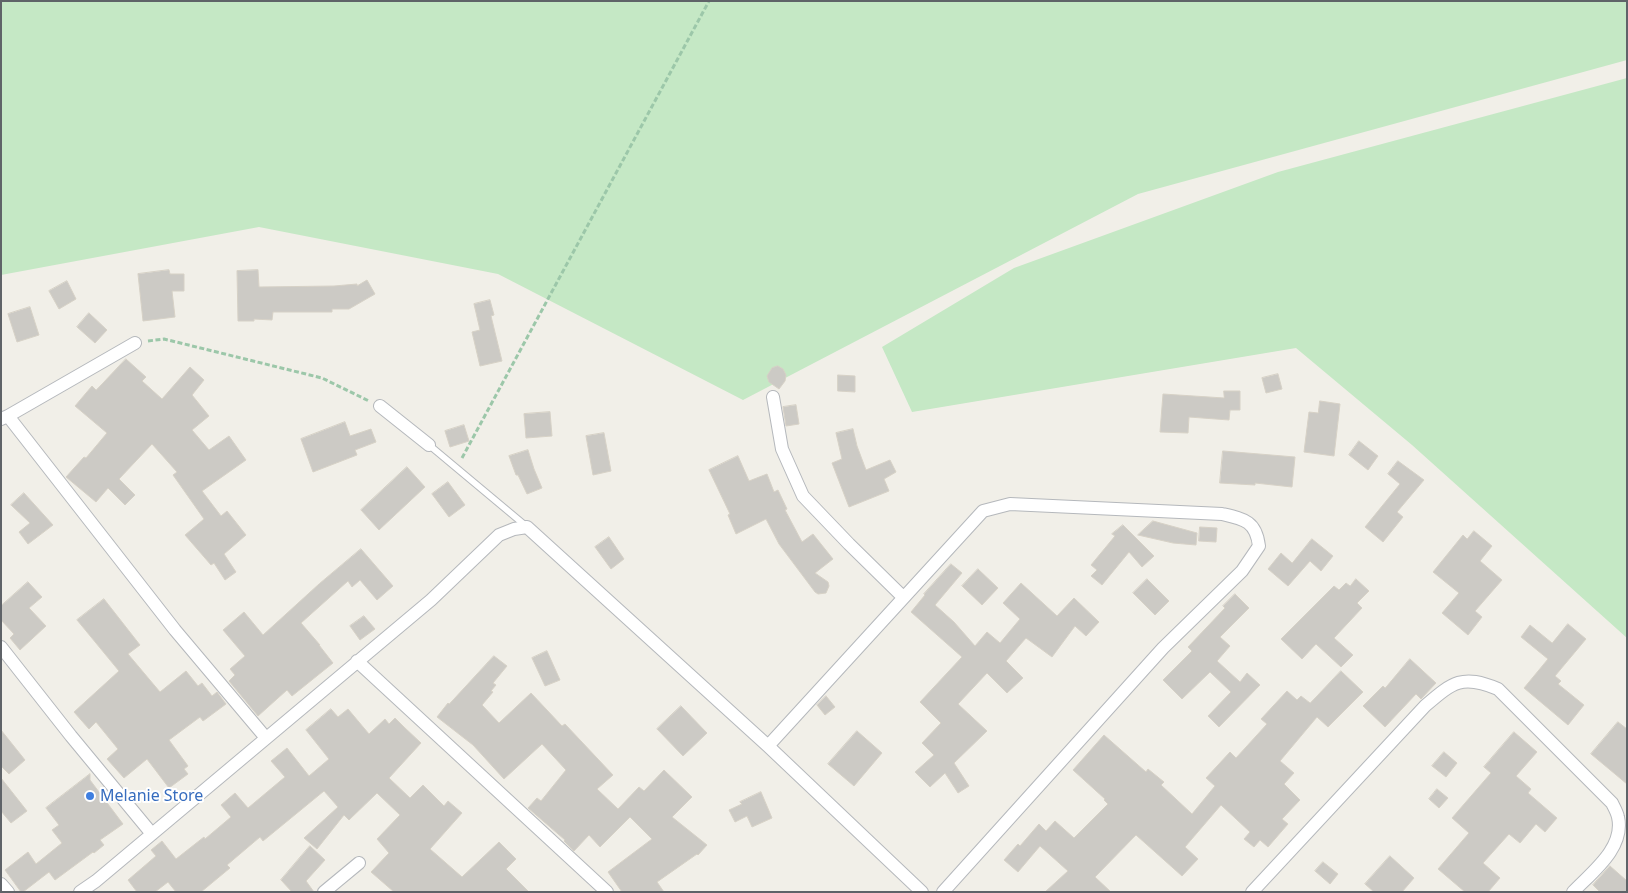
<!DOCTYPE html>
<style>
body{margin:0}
#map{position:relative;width:1628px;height:893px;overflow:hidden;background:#f1efe8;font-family:"Noto Sans",sans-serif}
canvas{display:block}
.frame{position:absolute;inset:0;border:2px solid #5f6368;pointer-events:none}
</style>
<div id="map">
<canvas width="1628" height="893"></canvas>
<div class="frame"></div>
</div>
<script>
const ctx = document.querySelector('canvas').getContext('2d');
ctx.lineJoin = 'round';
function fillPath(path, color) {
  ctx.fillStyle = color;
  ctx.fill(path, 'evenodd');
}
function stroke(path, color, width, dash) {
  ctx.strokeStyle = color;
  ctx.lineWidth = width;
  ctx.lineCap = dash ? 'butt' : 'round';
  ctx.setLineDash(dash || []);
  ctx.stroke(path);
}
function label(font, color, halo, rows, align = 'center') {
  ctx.font = font + ' "Noto Sans",sans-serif';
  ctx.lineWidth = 4;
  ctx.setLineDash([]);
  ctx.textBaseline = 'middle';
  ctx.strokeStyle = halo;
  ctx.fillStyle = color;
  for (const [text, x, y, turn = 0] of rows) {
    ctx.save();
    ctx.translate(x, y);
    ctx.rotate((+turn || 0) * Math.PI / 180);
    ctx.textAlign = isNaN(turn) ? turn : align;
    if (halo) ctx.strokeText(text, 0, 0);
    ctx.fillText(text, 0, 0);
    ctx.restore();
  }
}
fillPath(new Path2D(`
 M1,1h1626v59l-489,134 -395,206 -245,-126 -239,-47 -258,48z
 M1627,78v560l-215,-193 -116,-97 -384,64 -30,-65 132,-79 264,-96z`), '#c5e8c5');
const building = new Path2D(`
 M169,270l1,4h14v17h-12l3,26 -32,4 -5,-47z
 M258,270l1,17 75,-1 23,-2v2l10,-6 8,14 -26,15h-17v3h-59l-1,8 -18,-1v2h-16l-1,-50z
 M67,281l9,18 -17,10 -10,-18z
 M490,300l4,15 -3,1 11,45 -22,5 -8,-34 8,-2 -6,-26z
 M30,307l9,28 -22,7 -9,-28z
 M89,313l18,17 -12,13 -18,-16z
 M126,359l20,18 -4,4 20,18 28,-32 14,13 -12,15 17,21 -17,14 17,20 20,-14 17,24 -44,31 19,25 6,-5 19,24 -22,19 12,18 -11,8 -11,-17 -3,2 -26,-30 19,-16 -31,-44 4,-3 -25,-28 -33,35 16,16 -10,10 -17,-17 -12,14 -30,-25 18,-20 2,1 21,-25 -32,-27 17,-20 4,4z
 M778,366l5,3 3,6 -1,6 -6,8 -10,-7 -2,-6 5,-8z
 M1278,374l4,15 -16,4 -4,-15z
 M838,375l17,1v16l-17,-1z
 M1224,391h16v19h-10l-1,10 -40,-3 -1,16 -28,-1 3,-38 61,4z
 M1320,401l20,3 -6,52 -30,-4 5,-40 9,1z
 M796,405l3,19 -13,2 -3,-19z
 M550,412l2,24 -26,2 -2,-24z
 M345,422l5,14 21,-7 5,13 -21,8 2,5 -44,17 -12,-33z
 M464,425l5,16 -19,6 -5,-16z
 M853,429l4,17 9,24 24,-10 6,12 -12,7 5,12 -40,16 -17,-44 10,-4 -6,-26z
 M604,433l7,38 -18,4 -7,-39z
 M1359,441l19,15 -10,14 -19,-15z
 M528,450l6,19 8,19 -15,6 -9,-19h-2l-7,-19z
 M1223,451l72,6 -3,30 -37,-4v2l-35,-2z
 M738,456l11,25 18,-7 7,18 4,-2 9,19 -2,1 17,32 11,-8 20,25 -18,14 13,9 1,4 -3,7 -8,1 -3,-2 -36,-48 -13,-25 -30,15 -8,-19 2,-1 -21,-44z
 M1398,461l26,19 -27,32 6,5 -20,25 -18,-15 35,-43 -12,-10z
 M407,467l18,20 -46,43 -18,-20z
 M448,482l17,23 -16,12 -17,-23z
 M24,493l29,32 -25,19 -9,-12 11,-9 -19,-18z
 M1153,521l44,12 -1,12 -23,-2 -35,-8z
 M1123,525l31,31 -12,11 -13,-15 -27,33 -11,-9 6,-6 -6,-5 24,-29 -3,-2z
 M1200,527l17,1 -1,14 -17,-1z
 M1474,531l18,15 -12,15 22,19 -27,31 7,6 -14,18 -26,-22 17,-20 -26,-21 30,-37 4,4z
 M609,537l15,22 -13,10 -16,-22z
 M1312,539l21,17 -12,15 -11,-10 -22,25 -20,-17 13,-16 11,10z
 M361,549l32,37 -16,14 -17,-20 -8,7 -4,-6 -47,42 19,22h-1l14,18 -41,33 -5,-6 -29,26 -29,-35 6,-6 -5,-6 15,-13 -22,-26 21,-18 19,23 56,-51z
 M951,564l11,9 -27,32 19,17 21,24 12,-14 13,11 20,-24 -17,-16 18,-20 36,33 17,-18 25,24 -13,14 -11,-10 -23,31 -26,-19 -20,23 17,17 -16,15 -20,-20 -29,31 29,27 -33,32 15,23 -11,7 -13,-20 -15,14 -15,-15 19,-17 -12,-12 19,-20 -21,-21 42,-45 -51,-45 14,-17 -1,-1z
 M978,569l20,19 -16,17 -20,-19z
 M1147,579l22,22 -14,14 -22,-22z
 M1356,579l13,12 -12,12 5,5 -28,30 19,17 -12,12 -25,-23 -14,15 -21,-20 53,-53 5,4 7,-7 4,3z
 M28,582l14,15 -13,11 17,18 -26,24 -10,-12 4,-4 -13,-14v-14z
 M1235,594l14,14 -29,29 10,9 -13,15 23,21 7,-9 13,12 -41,42 -11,-11 23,-24 -21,-20 -28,27 -19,-19 29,-29 -4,-4 37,-39 -2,-2z
 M104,599l36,46 -12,9 32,38 26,-21 12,15 4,-3 10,13 5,-4 9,12 -23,17 -3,-4 -31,23 19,26 -4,3 4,5 -19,14 -22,-29 -23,19 -17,-19 11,-10 -22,-27 -7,7 -15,-17 45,-41 -42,-51z
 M364,616l11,13 -15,11 -10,-14z
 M1568,624l18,15 -31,37 6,5 -3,3 26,21 -16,20 -44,-37 24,-29 -27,-22 9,-12 22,18z
 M547,651l13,29 -15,6 -13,-28z
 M494,656l13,10 -14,17 3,2 -5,6 2,1 -11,13 17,18 32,-30 31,33 3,-2 48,51 -16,14 21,20 21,-22 5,4 20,-21 28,27 -20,20 35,28 -9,10 -1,-1 -40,28 7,10h-42l-14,-20 44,-33 -22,-22 -30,30 -11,-12 -15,16 -10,-10 1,-1 -37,-32 9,-10 4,3 25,-31 -24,-26 -38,35 -31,-34 -36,-28 11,-14 1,1z
 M1410,659l26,24 -15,16 -5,-5 -31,33 -22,-21 20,-20 2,2z
 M1341,671l22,21 -35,35 -11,-10 -37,44 14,12 -10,11 16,16 -18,19 6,5 -20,23 -8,-7 -6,7 -10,-8 6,-7 -29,-27 -36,42 13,12 -16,17 -46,-41 -41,42 16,15h-66l23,-21 -28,-25 -22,26 -14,-12 14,-16 2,2 19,-22 7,7 9,-10 19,17 34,-34 -4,-4 1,-1 -32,-29 31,-35 42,37 2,-3 16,13 -3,3 31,29 23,-28 -9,-8 24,-26 6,6 31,-34 -6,-5 26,-28 10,9 4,-4 9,7z
 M826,696l9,11 -10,8 -8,-10z
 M681,706l26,27 -24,23 -26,-27z
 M331,709l7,8 10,-8 21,25 16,-15 4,5 6,-6 9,9 17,16 -32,35 21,20 13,-13 21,21 4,-5 14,12 -32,36 32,28 37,-35 17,17 -10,10 23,23h-135l-23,-20 18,-19 -12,-14 23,-24 -23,-22 -28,27 -5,-5 -27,34 -13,-11 34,-31 -14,-16 -61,50 -3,-4 -33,28 3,3 -29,24h-25l-8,-10 -13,10h-18l-9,-12 28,-24 -5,-6 11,-9 14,18 28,-22 1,2 26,-22 -10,-12 14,-12 13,15 37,-31 -14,-16 16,-13 22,28 20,-17 -23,-29z
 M1618,722l9,7v55l-36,-30z
 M1,730l24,30 -16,14 -8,-8z
 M857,731l25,22 -28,33 -26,-22z
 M1514,732l23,20 -21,24 15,13 -3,4 29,25 -12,14 -9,-8 -16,19 -11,-9 -26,29 17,15 -12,14h-23l-27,-23 31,-36 -17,-15 39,-45 -7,-6z
 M1444,752l13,11 -11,14 -14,-11z
 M90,774v6l33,44 -23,16 4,5 -10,8 -1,-1 -38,28 -6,-8 -26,20h-2l-16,-22 23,-18 8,12 26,-21 -10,-13 7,-5 -13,-17z
 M1,778l26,33 -16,12 -10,-12z
 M1437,789l11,9 -9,10 -10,-9z
 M761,792l11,26 -20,9 -5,-11 -12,6 -6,-12 13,-6 -2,-2z
 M310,846l15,14 -19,21 8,11h-22l-11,-12z
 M1390,856l24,22 -12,14h-28l-9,-8z
 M1323,862l15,12 -8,10 -15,-13z
 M1610,866l17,15v11h-27l-7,-7z`);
fillPath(building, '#cccac5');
stroke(building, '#d6d1c6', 1);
const service = new Path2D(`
 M429,445l97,81`);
const minor = new Path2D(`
 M773,397l9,52 21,47 46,48 54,53
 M380,406l49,39
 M8,416l127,-73
 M1,419l7,-3 167,214 91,108
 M1,647l70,89 81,98
 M357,661l250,231
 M768,746l215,-235 27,-7 212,10c22,5 34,7 37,32l-17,25 -79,77 -220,244
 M1,884l7,8
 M80,892l16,-11 335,-281 68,-65 15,-6 13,-2 241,219 154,146
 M324,892l35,-29
 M1252,892l173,-186c28,-24 37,-32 73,-17l114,114c2,4 5,9 6,14 7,31 -26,55 -45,75`);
stroke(service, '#b5b8bc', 8);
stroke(minor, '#b5b8bc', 14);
stroke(new Path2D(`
 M148,341l16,-2 158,39 47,23
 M462,458l247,-457`), '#9cc7a9', 3, [5, 2.5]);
stroke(service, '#fff', 6);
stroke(minor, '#fff', 12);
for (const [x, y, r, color] of [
 [90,796,5,"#3f7fe0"]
]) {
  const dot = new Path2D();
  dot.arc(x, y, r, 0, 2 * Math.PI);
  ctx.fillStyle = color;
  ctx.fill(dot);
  stroke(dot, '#fff', 2);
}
label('16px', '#366cbe', '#fff', [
 ["Melanie Store",100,796]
], 'left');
</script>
